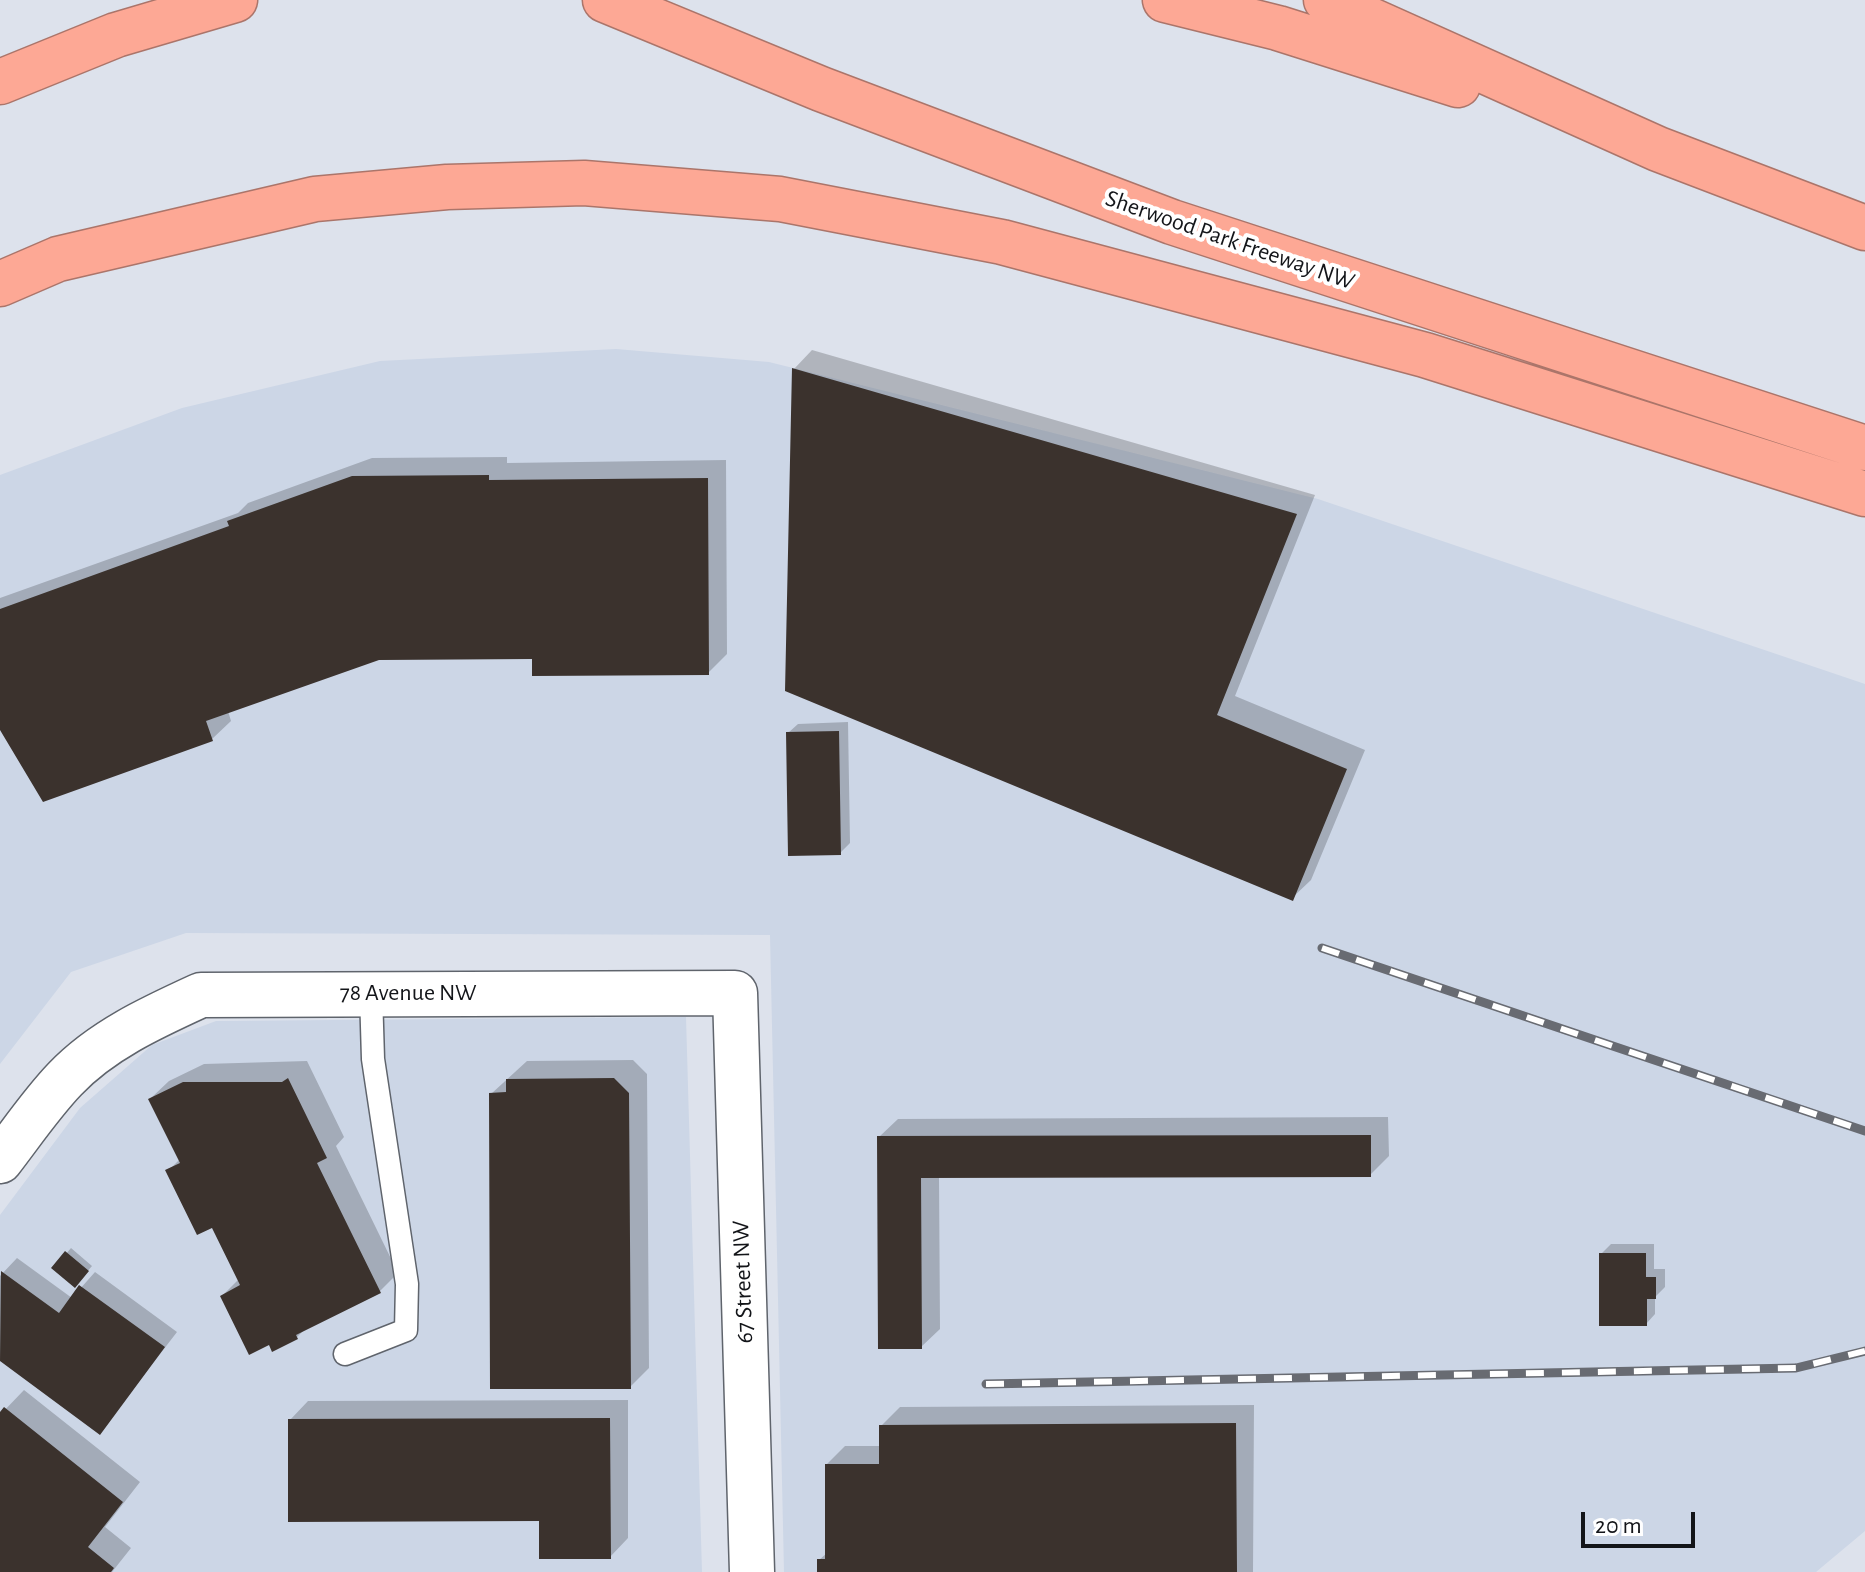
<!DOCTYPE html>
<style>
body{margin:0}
#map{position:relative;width:1865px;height:1572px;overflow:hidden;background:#dde2ec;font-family:"Alegreya Sans",sans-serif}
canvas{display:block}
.scale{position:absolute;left:1581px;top:1512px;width:114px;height:36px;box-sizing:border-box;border:4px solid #131519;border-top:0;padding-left:10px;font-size:24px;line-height:28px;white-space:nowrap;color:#131519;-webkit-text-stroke:6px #fff;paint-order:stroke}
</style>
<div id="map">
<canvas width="1865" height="1572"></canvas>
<div class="scale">20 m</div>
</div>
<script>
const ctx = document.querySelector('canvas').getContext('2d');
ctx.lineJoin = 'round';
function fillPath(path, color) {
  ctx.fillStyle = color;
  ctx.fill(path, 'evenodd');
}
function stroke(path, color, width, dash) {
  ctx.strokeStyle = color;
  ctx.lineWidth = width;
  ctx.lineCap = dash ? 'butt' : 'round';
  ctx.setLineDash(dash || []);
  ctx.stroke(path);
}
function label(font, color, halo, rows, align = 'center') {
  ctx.font = font + ' "Alegreya Sans",sans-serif';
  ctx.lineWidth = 8;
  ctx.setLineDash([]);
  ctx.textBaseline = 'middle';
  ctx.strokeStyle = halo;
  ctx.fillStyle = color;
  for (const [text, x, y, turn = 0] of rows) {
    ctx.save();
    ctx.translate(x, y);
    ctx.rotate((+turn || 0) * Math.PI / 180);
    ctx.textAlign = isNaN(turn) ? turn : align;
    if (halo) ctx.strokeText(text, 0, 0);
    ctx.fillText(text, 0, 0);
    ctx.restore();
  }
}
fillPath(new Path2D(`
 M616,349l153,13 549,137 547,185v847l-49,41h-1032l-14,-637 -584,-2 -115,39 -71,92v-589l182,-67 198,-47z
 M686,1017l16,555h-702v-357l80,-107 72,-63 64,-24z`), '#ccd6e6');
fillPath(new Path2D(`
 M812,350l503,145 -80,201 130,54 -54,130 -19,18 -498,-529z
 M507,457v6l219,-3 1,194 -19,19 -174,-16 -156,1 -150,53 3,10 -19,18 -212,-13v-128l238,-85 10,-10 124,-45z
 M848,722l2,121 -10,10 -52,-120 10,-9z
 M633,1060l14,14 2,294 -19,19 -139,-293 36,-33z
 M307,1061l37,76 -8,9 62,127 -18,18 -73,36 -10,10 -27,6 -48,-47 17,-17 -26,-54 -45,-54 12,-12 -30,-60 19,-18 35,-17z
 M1388,1117l1,39 -19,19 -431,1 1,153 -19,18 -42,-210 19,-18z
 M1611,1244h43v25h11v18l-10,10v17l-9,10 -45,-70z
 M71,1248l21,18 -13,15 -25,-13z
 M17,1258l55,40 23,-26 82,60 -77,100 -100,-73v-83z
 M24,1390l116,92 -35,45 26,21 -19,24h-112v-157z
 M628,1400v138l-18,19 -69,-38 -251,-99 18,-19z
 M1254,1405l-1,167h-434v-12l8,-7v-89l18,-18h36v-20l19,-19z`), '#0003');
fillPath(new Path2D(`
 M792,368l505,146 -80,201 130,54 -54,132 -508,-210z
 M489,475v5l219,-2 1,197 -177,1v-17l-153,1 -173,61 7,20 -170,61 -43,-72v-121l229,-83 -2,-5 125,-45z
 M839,731l2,124 -53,1 -2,-124z
 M288,1078l39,80 -10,5 64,130 -85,42 2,4 -26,13 -3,-7 -20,10 -29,-59 20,-11 -28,-57 -15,7 -32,-65 15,-7 -32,-64 35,-17h99z
 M614,1078l15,15 2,296h-141l-1,-296 17,-1v-13z
 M1371,1135v42l-450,1 1,171h-44l-1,-213z
 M65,1251l24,20 -14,17 -24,-20z
 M1599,1253h47v24h10v22h-9v27h-48z
 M1,1271l58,42 20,-28 86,62 -65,88 -100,-74z
 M4,1407l119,95 -35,45 26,21 -3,4h-111v-160z
 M610,1418l1,141h-72v-38l-251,1v-103z
 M1236,1423l1,149h-420v-13h8v-95h54v-39z`), '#3b322d');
const lane = new Path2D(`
 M345,1354l61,-24 1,-46 -34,-225 -2,-66`);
const street = new Path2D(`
 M0,1161c21,-27 41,-57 65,-82 37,-39 88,-62 136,-84l534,-2 17,579`);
const highway = new Path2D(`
 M605,0l216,89 351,133 693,226
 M1165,0l113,28 180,57
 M1326,0l332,149 207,79
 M0,82l116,-47 119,-35
 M0,284l58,-25 257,-60 132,-12 137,-4 196,16 222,43 423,113 440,139`);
stroke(lane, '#5f646c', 25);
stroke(street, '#5f646c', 47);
stroke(highway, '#ab756a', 47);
stroke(lane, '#fff', 22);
stroke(street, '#fff', 44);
stroke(highway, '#fda895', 44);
const rail = new Path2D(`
 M1322,948l543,183
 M986,1384l810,-16 69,-17`);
stroke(rail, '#686b72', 9);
stroke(rail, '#fff', 6, [18]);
label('24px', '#131519', '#fff', [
 ["Sherwood Park Freeway NW",1230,240,19],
 ["78 Avenue NW",408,993],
 ["67 Street NW",743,1282,-92]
]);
</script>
